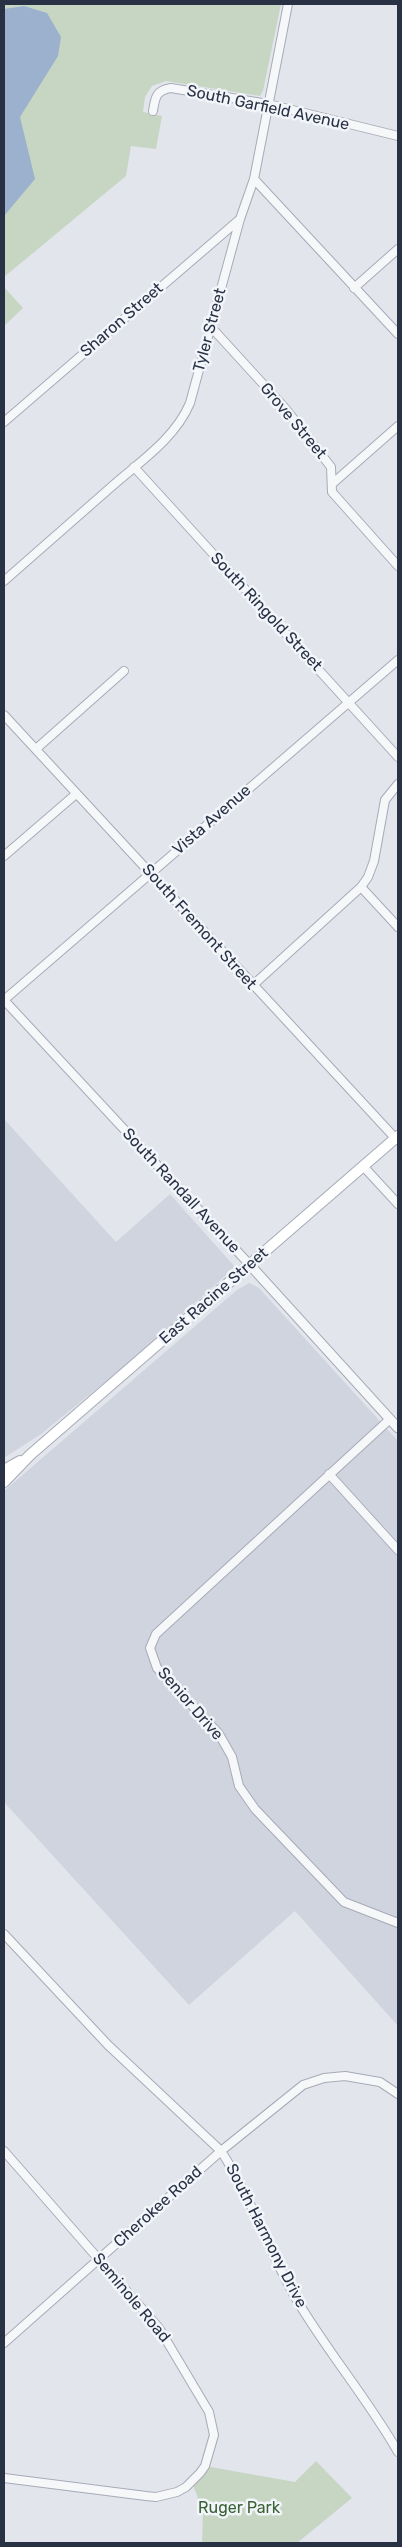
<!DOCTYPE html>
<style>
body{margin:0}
#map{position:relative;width:402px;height:2547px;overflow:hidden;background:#e2e5ec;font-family:Rubik,sans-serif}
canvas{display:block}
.frame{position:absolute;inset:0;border:5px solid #293145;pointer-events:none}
</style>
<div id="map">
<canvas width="402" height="2547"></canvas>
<div class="frame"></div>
</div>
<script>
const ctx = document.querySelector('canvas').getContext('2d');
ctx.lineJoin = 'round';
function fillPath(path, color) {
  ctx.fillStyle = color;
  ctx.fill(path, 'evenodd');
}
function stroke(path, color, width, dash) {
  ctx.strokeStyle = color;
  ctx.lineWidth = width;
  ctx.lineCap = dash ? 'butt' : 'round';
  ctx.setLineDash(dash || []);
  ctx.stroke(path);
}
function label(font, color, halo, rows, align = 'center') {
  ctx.font = font + ' Rubik,sans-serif';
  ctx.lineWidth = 5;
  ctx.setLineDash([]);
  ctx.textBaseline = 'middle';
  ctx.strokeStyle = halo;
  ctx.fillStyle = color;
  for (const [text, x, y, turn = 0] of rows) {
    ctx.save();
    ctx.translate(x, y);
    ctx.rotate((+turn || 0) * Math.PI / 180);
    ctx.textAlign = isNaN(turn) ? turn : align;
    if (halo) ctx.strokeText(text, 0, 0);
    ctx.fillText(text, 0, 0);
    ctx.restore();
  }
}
fillPath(new Path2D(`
 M4,1119l112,123 54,-48 65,73 -109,98 -85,69 -37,24z
 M249,1283l10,5 139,153v585l-103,-115 -106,94 -185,-203v-311l233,-201z`), '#d0d4de');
fillPath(new Path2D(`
 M4,4h277l-18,87 -3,5 -94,-15 -14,5 -7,11 -2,15 19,4 -6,33 -25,-3 -5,30 -122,101z
 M4,287l19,21 -19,18z
 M316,2461l36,37 -55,45h-95l1,-31 -11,-30 13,-16 90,16z`), '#c7d6c3');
fillPath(new Path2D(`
 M24,6l23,7 14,24 -3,19 -38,61 15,62 -31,37v-207z`), '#9bb1ce');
const minor = new Path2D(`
 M153,111c2,-13 3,-21 18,-23l97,16 130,32
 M254,179l144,155
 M354,288l44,-39
 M211,327l74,81 46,59 1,25 66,74
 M4,422l236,-203
 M134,467l264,290
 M332,484l66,-58
 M4,581c35,-31 71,-62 106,-93 28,-25 65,-49 80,-85l50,-184 14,-40 34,-175
 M4,715l392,424
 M36,749l88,-78
 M4,856l72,-62
 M361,887l37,40
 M252,986l109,-99 7,-10 6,-16 11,-61 13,-16
 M4,1000l394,-340
 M4,1000l246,265
 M363,1166l35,38
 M390,1419l-234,215 -6,14 7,20 62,66 13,23 7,29 16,23 89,93 54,21
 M329,1474l69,76
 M4,1934l104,111 113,106c30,46 47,98 74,146 31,53 72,101 103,155
 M4,2151l155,177 50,84 5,23 -9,31 -5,7 -14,14 -9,5 -21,5 -10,-1 -142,-18
 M4,2343l217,-192 82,-66 21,-7 21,-2 35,6 18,12`);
const tertiary = new Path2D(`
 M250,1265l148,163`);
const secondary = new Path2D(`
 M4,1470l16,-9
 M4,1482l26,-27 368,-319`);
stroke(minor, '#a7abb7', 10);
stroke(tertiary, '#a7abb7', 11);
stroke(secondary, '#a7abb7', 12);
stroke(minor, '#f6f7f9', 8);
stroke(tertiary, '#f6f7f9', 9);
stroke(secondary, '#fff', 10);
label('16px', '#293145', '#f2f5f9', [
 ["South Garfield Avenue",268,108,12],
 ["Sharon Street",122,320,-41],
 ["Tyler Street",210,330,-75],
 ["Grove Street",293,421,50],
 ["South Ringold Street",266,612,47],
 ["Vista Avenue",212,820,-41],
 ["South Fremont Street",199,927,48],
 ["South Randall Avenue",181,1191,47],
 ["East Racine Street",214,1296,-41],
 ["Senior Drive",190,1704,49],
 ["Cherokee Road",158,2207,-42],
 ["South Harmony Drive",266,2236,63],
 ["Seminole Road",131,2298,50]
]);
label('16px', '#3b6235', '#f2f5f9', [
 ["Ruger Park",239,2508]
]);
</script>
